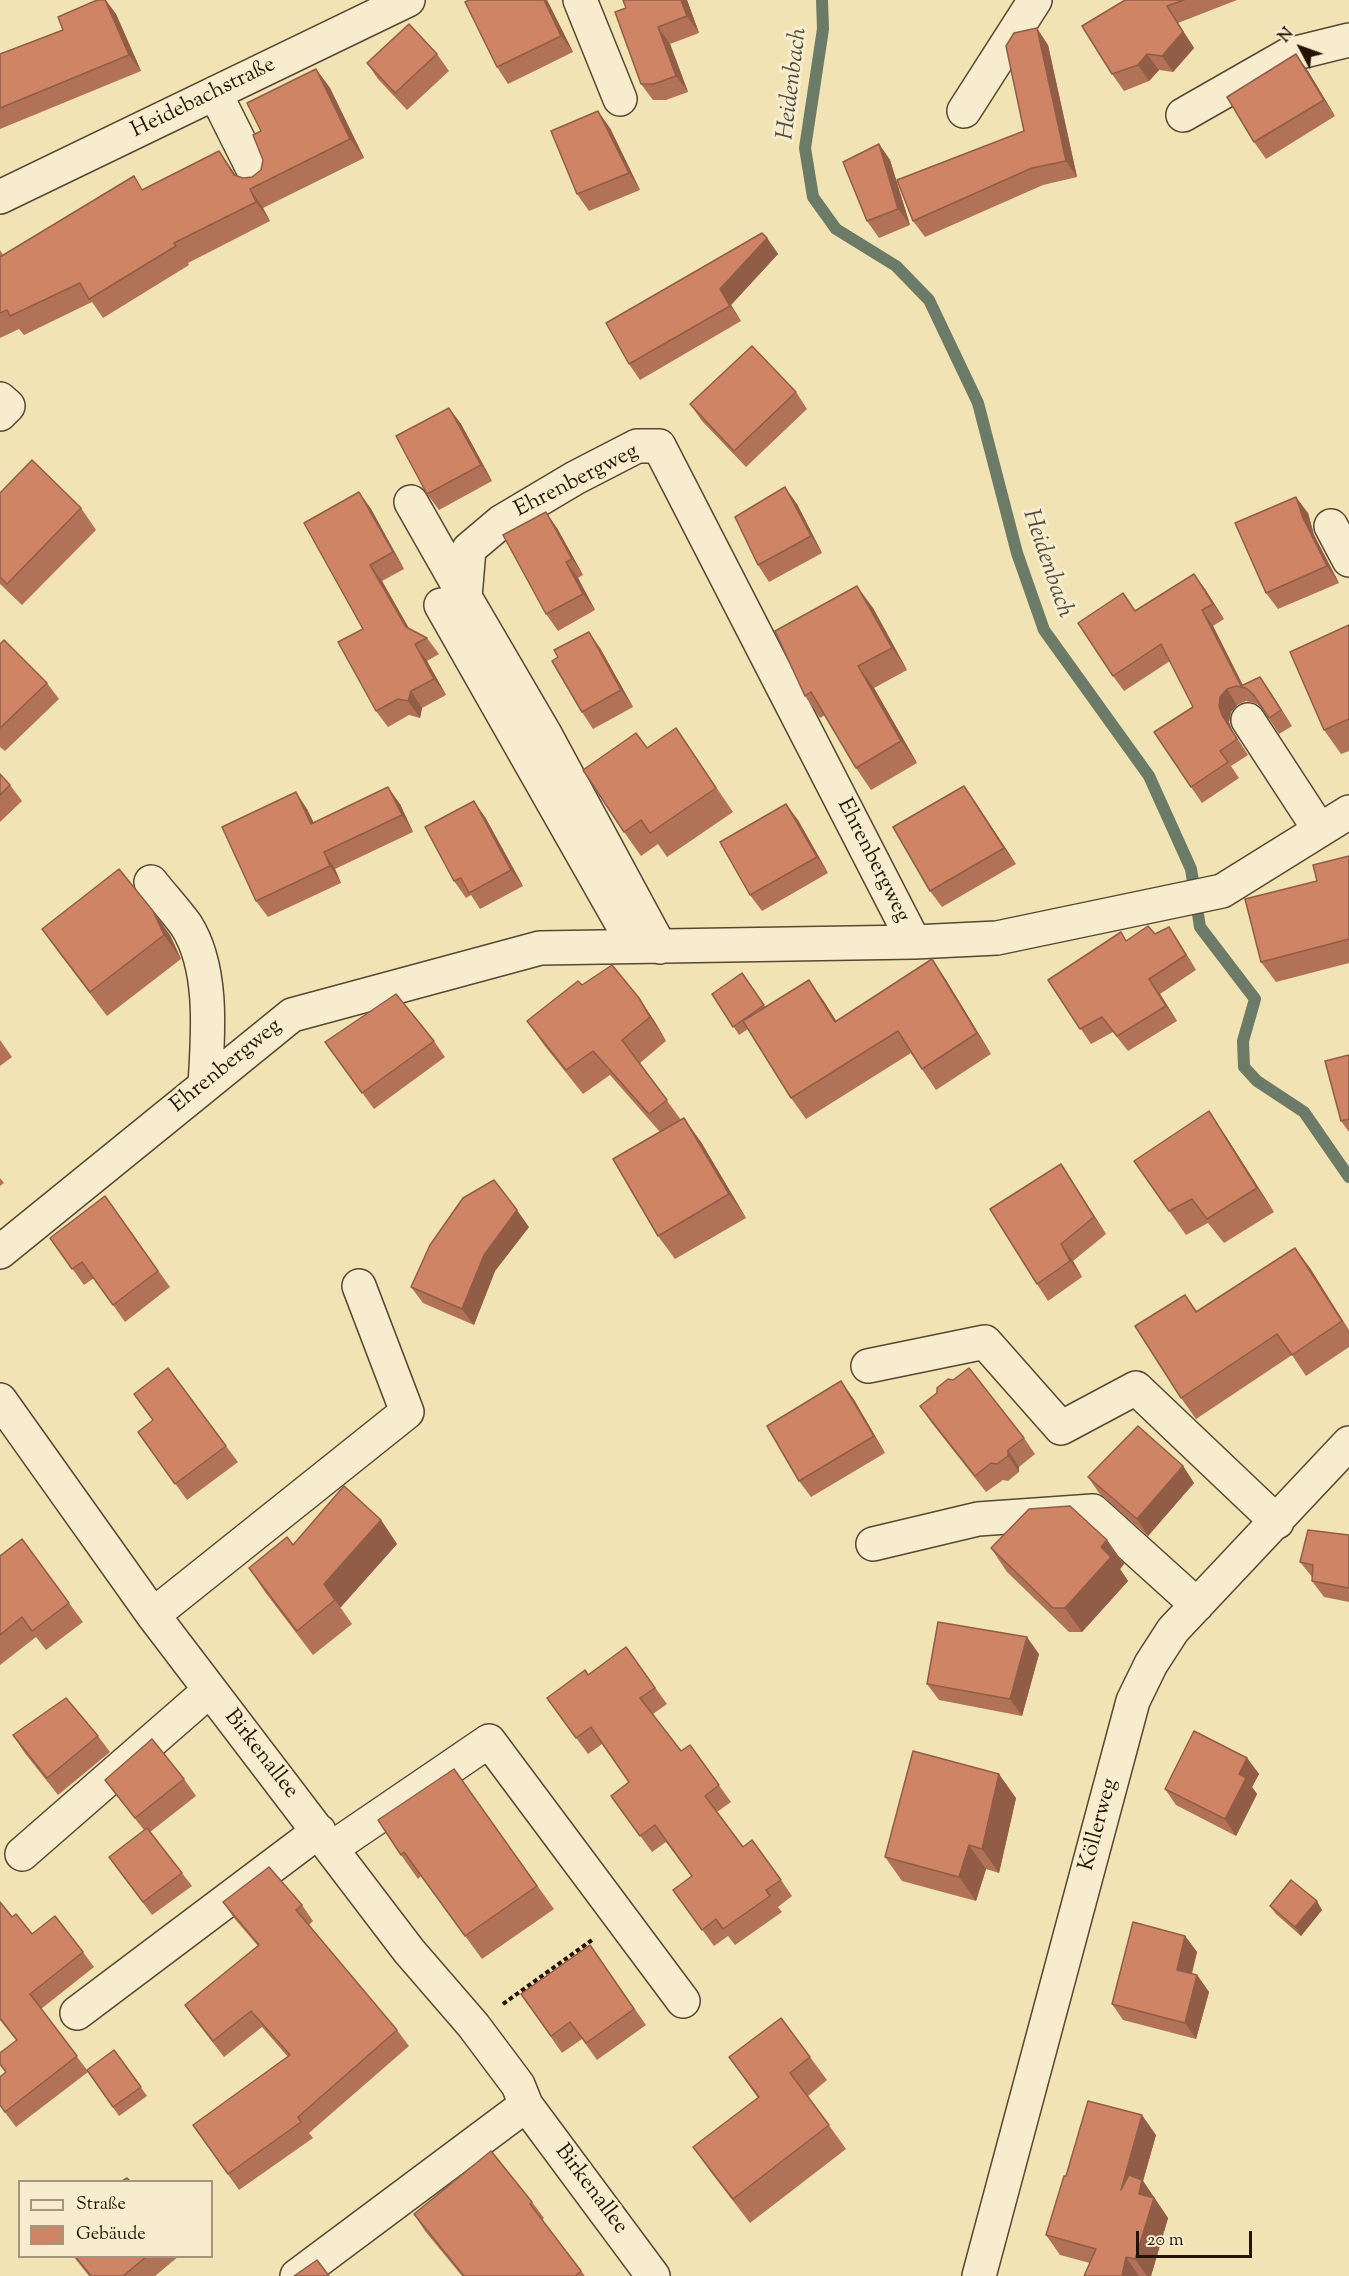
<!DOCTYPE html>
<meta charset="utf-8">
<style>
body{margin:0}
#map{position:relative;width:1349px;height:2276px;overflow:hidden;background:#f2e3b4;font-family:"Sorts Mill Goudy",serif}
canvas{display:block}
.legend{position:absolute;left:18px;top:2180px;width:195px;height:78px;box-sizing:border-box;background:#f7edce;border:2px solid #a3967e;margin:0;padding:8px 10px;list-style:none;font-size:18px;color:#251306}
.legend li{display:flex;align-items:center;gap:12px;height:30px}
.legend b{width:30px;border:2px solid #a3967e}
.north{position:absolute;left:1271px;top:18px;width:60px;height:60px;-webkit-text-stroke:4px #f7edce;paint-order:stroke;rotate:311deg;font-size:16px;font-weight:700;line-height:24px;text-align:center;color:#251306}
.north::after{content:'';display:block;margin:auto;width:21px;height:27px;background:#251306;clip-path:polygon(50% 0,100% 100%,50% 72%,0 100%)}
.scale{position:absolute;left:1136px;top:2231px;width:116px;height:27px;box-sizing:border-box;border:3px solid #251306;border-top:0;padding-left:8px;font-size:18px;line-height:21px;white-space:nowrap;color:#251306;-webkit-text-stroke:4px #f7edce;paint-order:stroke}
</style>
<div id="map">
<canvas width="1349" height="2276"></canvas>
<ul class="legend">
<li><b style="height:8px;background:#f7edce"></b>Straße</li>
<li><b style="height:16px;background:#cf8565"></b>Gebäude</li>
</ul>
<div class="north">N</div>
<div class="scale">20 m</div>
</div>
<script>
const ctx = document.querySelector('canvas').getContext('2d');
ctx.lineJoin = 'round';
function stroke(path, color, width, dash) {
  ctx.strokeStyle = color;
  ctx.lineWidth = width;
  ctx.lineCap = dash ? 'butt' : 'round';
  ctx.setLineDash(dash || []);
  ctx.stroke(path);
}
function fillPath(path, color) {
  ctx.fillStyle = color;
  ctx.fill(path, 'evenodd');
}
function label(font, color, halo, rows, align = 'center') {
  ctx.font = font + ' "Sorts Mill Goudy",serif';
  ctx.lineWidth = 6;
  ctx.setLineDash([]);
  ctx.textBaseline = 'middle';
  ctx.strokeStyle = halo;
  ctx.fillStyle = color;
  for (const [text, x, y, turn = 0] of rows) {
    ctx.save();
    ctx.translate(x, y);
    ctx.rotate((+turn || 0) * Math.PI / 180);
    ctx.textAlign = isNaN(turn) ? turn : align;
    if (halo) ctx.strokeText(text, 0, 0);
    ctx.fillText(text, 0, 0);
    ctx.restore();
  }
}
stroke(new Path2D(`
 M822,0l1,29 -18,119 8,49 23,32 60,37 33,34 49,103 39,150 27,77 105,146 42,93 9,58 55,72 -12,42 1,26 13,14 47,31 45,65`), '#6c7a68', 12);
const minor = new Path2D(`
 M580,0l40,99
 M215,93l43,86
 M964,111l71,-111
 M1183,115l105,-60 61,-15
 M0,197l408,-197
 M0,399l8,7 -8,8
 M411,502l54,95
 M1331,526l18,34
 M441,605l188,331
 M1248,720l71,109
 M151,882c11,14 24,28 35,43 28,43 22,111 19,160
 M660,947l-115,-213 -80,-137 4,-48 32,-27 74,-44 62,-32h22l255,496
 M0,1252l292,-237 248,-67 374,-6 83,-4 225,-47 127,-79
 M868,1366l117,-24 76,86 75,-40 141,134
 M0,1400l153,215 256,336 64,74 45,60 8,20 127,171
 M873,1544l105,-25 115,-8 104,94
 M153,1615l254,-203 -48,-126
 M332,1848l157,-107 194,260
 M22,1854l188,-164
 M77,2013l242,-182
 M297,2276l229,-171
 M979,2276l154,-575 18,-37 22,-34 176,-187`);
stroke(minor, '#584732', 36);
stroke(new Path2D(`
 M503,2004l89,-64`), '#251306', 4, [4.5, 3]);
stroke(minor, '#f7edce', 33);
fillPath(new Path2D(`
 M97,0h9l10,14 25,57 -141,58v-75l63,-24z
 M547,0l26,52 -65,32 -11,-17z
 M623,0h64l12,33 -29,11 18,48 -22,8h-13l-12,-16 -15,-76z
 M1125,0h112l-59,23 16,25 -21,24 -14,-2 -10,11 -25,10 -12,-17z
 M1048,45l29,132 -34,8 -118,52 -12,-16 111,-90z
 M437,54l12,17 -42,39 -29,-31 -11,-16z
 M316,69l14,19 34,70 -101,50 7,13 -82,42 1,2 -86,53 -11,-16 -68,33 -5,-6 -19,9v-88l3,5 140,-66 76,-38 17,25 7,2 9,-1 9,-7 2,-10 -2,-29z
 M1308,71l27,45 -69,43 -12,-17z
 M610,128l30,62 -51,21 -12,-17z
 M879,144l11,16 20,65 -31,13 -12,-17z
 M767,238l11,16 -47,51 10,16 -101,59 -11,-16z
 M796,392l11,17 -61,58 -44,-46 -12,-17z
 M449,408l12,16 31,57 -53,29 -12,-16z
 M359,492l12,17 33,60 -22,12 27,47 18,10 12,16 -12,7 19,34 -24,13 -2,10 -11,-3 -21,12 -12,-16 -13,-82z
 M0,493l81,15 15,22 -74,75 -22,-21z
 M797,504l25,49 -53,29 -11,-17z
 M1308,513l6,22 25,48 -61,26 -12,-16z
 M557,528l26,47 -5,3 17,32 -37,21 -12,-17z
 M1205,589l19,30 -11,7 30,59 28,8 21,33 -13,8 -17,-26 -5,-4 -11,-3 -9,4 -6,7 -2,10 3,8 16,25 -17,11 8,12 -37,25 -11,-16 2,-80 -23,-46 -46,30 -11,-15 22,-65z
 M873,608l34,62 -33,18 43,75 -46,27 -15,-22 -31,-53 -5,3 -15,-22z
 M1349,625v126l-8,3 -17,-24z
 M0,644l47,39 12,16 -54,52 -5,-4z
 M600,648l33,59 -40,22 -11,-17z
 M676,728l57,84 -66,45 -9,-13 -17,12 -17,-24 23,-84z
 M0,774l10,11 12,16 -22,21z
 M964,786l52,78 -74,43 -12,-16z
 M400,804l13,28 -78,37 6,14 -73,34 -12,-16 51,-92 7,14z
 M485,817l38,69 -43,23 -9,-14 -5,3 -12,-17z
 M798,820l30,53 -66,38 -12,-16z
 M1349,856v107l-73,19 -15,-20 56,-81z
 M1169,927l27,43 -36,24 17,27 -49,30 -15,-19 -22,12 -43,-64 78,-40 29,-6z
 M42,929l128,6 11,24 -74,57 -48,-63z
 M932,959l14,21 45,74 -55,36 -25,-37 -105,66 -15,-21 -43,-69 -9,6 -27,-41 30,-21 23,34 58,-7 14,22z
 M582,985l57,13 16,24 11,19 -26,22 41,57 20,22 45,76 -71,41 -17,-23 2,-104 -50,-57 -27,19 -39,-49 -17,-24z
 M0,1040l12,17 -12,9z
 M434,1041l11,16 -71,52 -49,-67z
 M1349,1055v77l-8,-11z
 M1225,1135l49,77 -50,31 -16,-20 -22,12 -52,-74z
 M1061,1164l11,17 34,53 -33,27 9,16 -34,24 -11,-17z
 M0,1178l4,5 -4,3z
 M105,1196l65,91 -45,35 -31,-44 -10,7 -34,-47z
 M529,1227l-34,44 -21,54 -51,-22 -12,-16z
 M1310,1268l39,62v17l-43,29 -14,-21 -96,64 -15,-21 4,-103 12,16z
 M853,1398l32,55 -74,44 -12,-16z
 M920,1406l104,32 11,16 -16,13v5l-11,9 -5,-1 -17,12 -55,-70z
 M138,1432l88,14 12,16 -51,38z
 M1183,1466l11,17 -46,53 -49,-43 -11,-16z
 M381,1520l16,24 -57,64 12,16 -39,31 -48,-63 -16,-24 44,-23z
 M1349,1535v67l-25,-5 -12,-16 1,-3 -13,-16z
 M1107,1540l17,24 -4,5 8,12 -46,51h-13l-62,-60 -16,-24z
 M0,1556l69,47 14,19 -37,28 -10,-13 -36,28z
 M626,1647l41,57 -14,10 28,37 9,-6 41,57 -14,10 26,35 38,33 11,16 -14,11 4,5 -47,33 -7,-9 -14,10 -41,-56 19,-13 -26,-35 -14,10 -41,-56 18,-14 -27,-38 -14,10 -41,-56 41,-23z
 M1039,1654l-17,62 -83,-16 -12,-16z
 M13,1735l85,1 12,16 -52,43 -34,-43z
 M1247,1758l12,16 -7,13 5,7 -21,42 -60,-31 -11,-16z
 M454,1769l100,140 -72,50 -61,-83 -3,3 -17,-24z
 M184,1779l12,17 -46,36 42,54 -40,29 -43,-58 35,-27 -27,-34 -12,-16z
 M1016,1798l-17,75 -13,-4 -10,32 -74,-20 -17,-24z
 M0,1902l12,15 20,17 51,18 11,15 -53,42 46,61 27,-20 33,46 -28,20 -31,-44 -72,55 -16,-21v-29l6,-4 -6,-8 16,-25 -16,-20z
 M223,1902l79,3 11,16 -4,4 88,105 12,16 -100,87 4,5 -74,52 -46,-65 95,-68 -26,-30 -38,30 -28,-36 -11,-16 73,-59 -24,-28z
 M1270,1906l52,4 -21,26 -25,-22z
 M1185,1936l12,16 -5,22 5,1 12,17 -13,47 -73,-19 -11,-16z
 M590,1945l56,80 -49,35 -15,-21 -20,14 -41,-59z
 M729,2057h81l17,23 -19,16 38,53 -96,74 -40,-52 -17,-24 65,-49z
 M1156,2135l-13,46 25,37 -17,58h-67l6,-13 -30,-8 -14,-20 20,-59z
 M532,2202l12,16 -2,2 43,56h-123l-37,-45 -11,-17z
 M73,2256h106l-24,20h-66z`), '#b27257');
fillPath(new Path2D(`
 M105,0l11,14 25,57 -12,-16z
 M544,0h3l26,52 -12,-16z
 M681,0h6l12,33 -12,-17z
 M1167,6l27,42 -21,24 -11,-16z
 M658,27l12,17 18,48 -12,-16z
 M1037,28l11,17 29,132 -11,-16z
 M1147,54l12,16 -10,11 -11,-16z
 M1296,54l12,17 27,45 -11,-16z
 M316,69l14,19 34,70 -14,-19z
 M598,111l12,17 30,62 -11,-17z
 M879,144l11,16 20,65 -12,-16z
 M219,151l14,20 14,23 -13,-19z
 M250,189l13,19 7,13 -14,-19z
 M767,238l11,16 -47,51 10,16 -11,-15 -10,-17z
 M449,408l12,16 31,57 -11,-16z
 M785,487l12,17 25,49 -11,-17z
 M359,492l12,17 33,60 -11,-17z
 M1296,497l12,16 6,22 25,48 -12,-17 -24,-48z
 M546,512l11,16 26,47 -11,-16z
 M566,562l12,16 17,32 -12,-16z
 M370,565l12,16 35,62 -11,-16z
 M1194,574l11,15 19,30 -11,-15z
 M857,586l16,22 34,62 -15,-22z
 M1202,610l11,16 31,62 -3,-1z
 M589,632l11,16 33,59 -12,-17z
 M415,644l12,17 19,34 -12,-16z
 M858,666l16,22 43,75 -16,-22z
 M1260,677l11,16 21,33 -11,-16z
 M1227,689l10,16 -6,7 -2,10 3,8 16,25 -26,-40 -3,-9 1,-9z
 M411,691l11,17 -2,10 -12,-17z
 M964,786l12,17 40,61 -12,-16z
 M388,787l12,17 13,28 -11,-17z
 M296,792l11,17 15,32 -11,-17z
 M474,801l11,16 38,69 -12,-16z
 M786,804l12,16 30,53 -11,-16z
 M324,852l11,17 6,14 -11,-17z
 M153,911l17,24 11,24 -17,-24z
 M1169,927l10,15 17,28 -10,-15z
 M932,959l14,21 45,74 -14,-21z
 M1149,979l11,15 17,27 -11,-15z
 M809,980l14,20 27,43 -15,-21z
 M639,998l16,24 11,19 -16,-24z
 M1209,1111l16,24 49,77 -17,-24z
 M684,1118l17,24 45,76 -17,-24z
 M1061,1164l11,17 34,53 -12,-17z
 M517,1210l12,17 -34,44 -21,54 -12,-16 22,-54z
 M1061,1244l12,17 9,16 -12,-16z
 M1295,1248l15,20 39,64 -7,-11z
 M841,1381l12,17 32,55 -11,-17z
 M1008,1450l11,17v5l-11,-16z
 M1183,1466l11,17 -46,53 -11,-17z
 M381,1520l16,24 -57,64 12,16 -28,-40z
 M1107,1540l17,24 -4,5 8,12 -46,51 -17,-24 36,-61z
 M1027,1637l12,17 -17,62 -12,-17z
 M1247,1758l12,16 -7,13 5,7 -21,42 -11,-17 14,-45z
 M999,1774l17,24 -17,75 -17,-24z
 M969,1845l17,24 -10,32 -17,-24z
 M1317,1901l5,9 -21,26 -6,-9z
 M1185,1936l12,16 -9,34 -11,-16z
 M1197,1975l12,17 -13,47 -11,-16z
 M1142,2115l14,20 -13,46 25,37 -17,58h-4l-12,-17 -14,-69z
 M1126,2257l13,19h-17z`), '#915d47');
const building = new Path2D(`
 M97,0h8l24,55 -129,53v-54l63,-24 -5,-13z
 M469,0h75l17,36 -64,31 -32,-65z
 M623,0h58l6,16 -29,11 18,49 -22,8h-13l-26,-72 11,-4z
 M1125,0h59l-17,6 16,26 -21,24 -15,-2 -9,11 -26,9 -30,-48z
 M409,24l28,30 -42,39 -28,-30z
 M1037,28l29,133 -34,7 -119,53 -16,-41 127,-49 -18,-85 8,-13z
 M1296,54l28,46 -70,42 -27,-45z
 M316,69l34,70 -100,50 6,13 -82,41 2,3 -87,53 -9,-16 -70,33 -3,-6 -7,3v-56l134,-81 8,14 77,-39 15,24 9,3 9,-1 9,-7 2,-10 -10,-25 8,-4 -14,-28z
 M598,111l31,62 -52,21 -26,-63z
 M879,144l19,65 -31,12 -24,-59z
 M762,233l5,5 -47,51 10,17 -101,58 -23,-41z
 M752,346l44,46 -62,59 -44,-47z
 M449,408l32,57 -54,29 -31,-58z
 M32,460l49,48 -74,76 -7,-7v-84z
 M785,487l26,49 -53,29 -23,-48z
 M359,492l34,60 -23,13 36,62 21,11 -12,6 19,35 -23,12 -3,10 -10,-2 -22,12 -38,-69 25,-13 -59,-106z
 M1296,497l7,21 24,48 -61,27 -31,-70z
 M546,512l26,47 -6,3 17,32 -37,20 -43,-79z
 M1194,574l19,30 -11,6 39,76 19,-9 21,33 -12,8 -16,-24 -7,-6 -10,-2 -9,3 -7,8 -1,9 3,9 15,24 -17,12 8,11 -37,25 -37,-55 39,-25 -32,-63 -48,32 -35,-53 45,-30 12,18z
 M857,586l35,62 -34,18 43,75 -45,27 -45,-76 -6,4 -30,-65z
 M1349,625v94l-25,11 -34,-78z
 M589,632l32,58 -39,22 -30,-51 6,-4 -4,-7z
 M4,640l43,43 -47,45v-84z
 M676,728l40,60 -66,45 -9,-13 -17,12 -41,-62 53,-37 11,15z
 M0,774l10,11 -10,10z
 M964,786l40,62 -74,43 -37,-64z
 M388,787l14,28 -78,37 6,14 -74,35 -34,-74 74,-35 15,32z
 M474,801l37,69 -42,23 -8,-15 -7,3 -29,-54z
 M786,804l31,53 -67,38 -30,-53z
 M1349,856v83l-88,23 -16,-63 72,-18 -4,-16z
 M119,869l34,42 11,24 -74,57 -48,-63z
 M1148,926l7,8 14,-7 17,28 -37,24 17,27 -49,30 -15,-19 -22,12 -32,-49 73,-48 5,9z
 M932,959l45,74 -55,36 -24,-38 -107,67 -48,-77 66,-41 26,42z
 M612,965l27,33 11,19 -28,23 45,60 -18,14 -56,-63 -27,19 -39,-49 51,-40 4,4z
 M742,973l22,32 -31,22 -21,-33z
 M396,994l38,47 -72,52 -37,-51z
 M1349,1055v64l-8,2 -16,-60z
 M1209,1111l48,77 -50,31 -15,-20 -23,12 -35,-50z
 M684,1118l45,76 -71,42 -45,-77z
 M1061,1164l33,53 -33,27 9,17 -33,23 -47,-75z
 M494,1180l23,30 -33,45 -22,54 -51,-22 19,-42 33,-47z
 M105,1196l53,75 -45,34 -31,-43 -10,7 -22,-31z
 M1295,1248l47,73 -50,34 -15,-21 -96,64 -46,-72 50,-31 11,17z
 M168,1368l58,78 -51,38 -37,-52 15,-12 -19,-26z
 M969,1368l55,70 -16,12v6l-11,8 -6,-1 -16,13 -55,-70 17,-13v-5l11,-9 5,1z
 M841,1381l33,55 -75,45 -32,-55z
 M1138,1426l45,40 -46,53 -49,-42z
 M344,1486l37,34 -57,64 11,16 -38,31 -48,-63 38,-31 6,8z
 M1070,1506l37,34 -6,7 10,10 -46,51h-12l-62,-60 38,-39z
 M1308,1530l41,5v53l-37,-7 1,-16 -13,-3z
 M22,1539l47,64 -37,28 -10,-14 -22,18v-79z
 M938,1622l89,15 -17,62 -83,-15z
 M626,1647l29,41 -15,10 41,53 9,-6 29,40 -14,11 38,51 9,-7 29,40 -15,10 4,6 -47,33 -7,-10 -14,11 -29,-40 19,-14 -37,-51 -15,11 -29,-40 18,-14 -38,-55 -15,11 -29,-40 38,-28 3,5z
 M66,1698l32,38 -51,42 -34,-43z
 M1194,1731l53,27 -8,16 7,4 -21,41 -60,-30z
 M152,1739l32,40 -49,39 -30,-38z
 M913,1751l86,23 -17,75 -13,-4 -10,32 -74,-20z
 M454,1769l83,117 -72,50 -61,-84 -3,3 -23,-35z
 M147,1828l35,45 -39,29 -34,-45z
 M269,1867l33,38 -6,5 101,120 -99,87 3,5 -73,52 -35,-49 97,-70 -39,-44 -38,30 -28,-36 74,-60 -36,-43z
 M1291,1880l26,21 -22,26 -25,-21z
 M0,1902l12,15 4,-3 16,20 23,-18 28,36 -53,42 47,62 -72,56 -5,-7v-28l6,-5 -6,-8v-11l17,-13 -17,-22z
 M1133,1922l52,14 -8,34 20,5 -12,48 -73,-19z
 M590,1945l44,64 -48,34 -16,-21 -19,14 -30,-42z
 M781,2018l29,39 -20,16 39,52 -96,74 -40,-52 66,-50 -30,-40z
 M114,2050l27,37 -28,20 -26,-37z
 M1088,2101l54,14 -21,75 8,-15 13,5 -3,14 15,4 -19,61 -9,-2 -4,19h-38l12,-27 -50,-14 18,-59h2z
 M491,2151l41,51 -2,2 51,67 -6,5h-111l-50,-62z
 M127,2178l3,3h-8z
 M75,2256h72l-24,20h-32z
 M317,2260l12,16h-35z`);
fillPath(building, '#cf8565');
stroke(building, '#915d47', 1.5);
label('22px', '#251306', '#f7edce', [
 ["Heidebachstraße",204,99,-26],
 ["Ehrenbergweg",577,482,-27],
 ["Ehrenbergweg",872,861,63],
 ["Ehrenbergweg",227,1067,-39],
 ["Birkenallee",260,1755,52],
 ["Köllerweg",1100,1825,-75],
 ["Birkenallee",590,2190,53]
]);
label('italic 24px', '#4f4f3f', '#f7edce', [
 ["Heidenbach",794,84,-83],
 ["Heidenbach",1046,564,71]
]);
</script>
